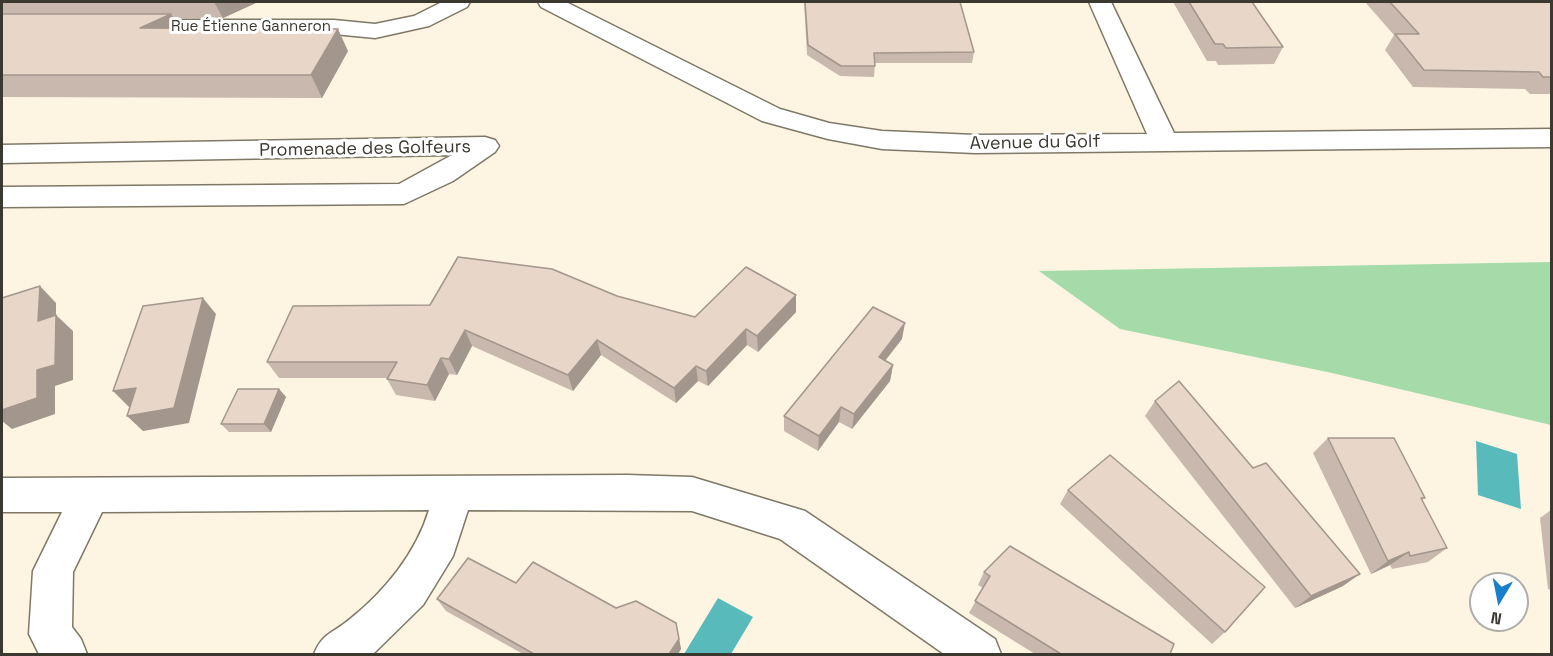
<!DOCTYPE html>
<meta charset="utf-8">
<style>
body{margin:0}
#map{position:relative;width:1553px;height:656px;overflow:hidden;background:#fdf5e1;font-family:"Space Grotesk",sans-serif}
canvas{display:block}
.frame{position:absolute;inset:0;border:3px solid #3b3830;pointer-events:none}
.north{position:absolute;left:1469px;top:572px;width:60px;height:60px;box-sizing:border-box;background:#fff;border:2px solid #b1afac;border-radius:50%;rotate:190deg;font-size:16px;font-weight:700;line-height:24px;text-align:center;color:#3b3830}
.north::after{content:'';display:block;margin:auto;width:21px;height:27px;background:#187fca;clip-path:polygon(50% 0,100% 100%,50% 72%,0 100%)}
</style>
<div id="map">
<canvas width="1553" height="656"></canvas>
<div class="frame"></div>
<div class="north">N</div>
</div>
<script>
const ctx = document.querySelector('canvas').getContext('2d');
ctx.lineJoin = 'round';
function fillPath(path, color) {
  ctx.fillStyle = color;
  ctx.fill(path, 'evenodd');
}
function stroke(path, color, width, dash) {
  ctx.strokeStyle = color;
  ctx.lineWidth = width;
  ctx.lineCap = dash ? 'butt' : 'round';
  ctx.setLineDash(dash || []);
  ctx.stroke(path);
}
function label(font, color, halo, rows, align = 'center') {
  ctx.font = font + ' "Space Grotesk",sans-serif';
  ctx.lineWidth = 6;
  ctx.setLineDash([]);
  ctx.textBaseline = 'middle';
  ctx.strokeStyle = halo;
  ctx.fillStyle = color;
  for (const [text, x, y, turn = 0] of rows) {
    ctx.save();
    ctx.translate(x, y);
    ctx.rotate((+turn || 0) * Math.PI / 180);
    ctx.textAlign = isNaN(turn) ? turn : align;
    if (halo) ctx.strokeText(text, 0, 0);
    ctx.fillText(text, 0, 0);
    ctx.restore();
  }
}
fillPath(new Path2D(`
 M1551,262v163l-219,-52 -212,-44 -81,-58z`), '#a5dba9');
fillPath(new Path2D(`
 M1476,441l41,13 4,55 -43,-14z
 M718,598l35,19 -22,37h-47z`), '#59babb');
const minor = new Path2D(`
 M442,2h28l-3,5 -38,19 -54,12 -41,-4h-200l-8,-2 -4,-5 4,-5 8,-2h200l41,4 39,-8z
 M485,137l10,3 4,6 -4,6 -42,29 -49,23 -402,3v-20l397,-3 53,-29 -450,8v-18z
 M627,475l65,2 113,34 190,128 6,15h-57l-164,-115 -88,-28 -224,-1 -15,46 -30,49 -50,49h-59c9,-22 20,-21 36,-35 35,-28 66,-66 79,-109l-327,2 -29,60 -1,55 9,12 6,15h-48l-10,-20 4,-63 29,-59h-60v-34z`);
const tertiary = new Path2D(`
 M538,2h28l214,107 49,14 53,8 93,4 172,-1 -58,-132h22l63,131 378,-4v18l-577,6 -93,-4 -54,-10 -66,-18 -221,-114z`);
stroke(minor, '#7f7867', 3);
stroke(tertiary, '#7f7867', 3);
fillPath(minor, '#fff');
fillPath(tertiary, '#fff');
fillPath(new Path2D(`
 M2,2h256l-35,16h-50l6,10 169,23 -26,47 -320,-1z
 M804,2h156l14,50 -2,11h-97l-1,14 -34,-1 -33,-21z
 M1173,2h79l31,45 -9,17 -56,1 -2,-4h-9z
 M1365,2h186v92h-21l-5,-5 -112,-2 -28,-37 9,-15z
 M796,295v17l-38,40 -11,-7 -39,41 -10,-5 -22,22 -75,-48 -28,36 -101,-45 -15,29 -8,-1 -14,27 -39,-6 -9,-16 1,-1h-109l-12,-16 350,-66 78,21z
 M902,339l-17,22 8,4 -3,16 -38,48 -13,-7 -21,29 -34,-20v-15z
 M279,389l7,8 -15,35h-42l-8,-8z
 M1155,401l188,185 -48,22 -150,-192z
 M1328,438l97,60 -3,2 25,48 -19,14 -36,7 -2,-4 -19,9 -58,-121z
 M1068,490l157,142 -13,12 -152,-140z
 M1551,510v80l-3,-1 -8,-71z
 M984,572l186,82h-135l-66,-41 14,-25 -5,-3z
 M516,583l160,40 5,26 -3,5h-155l-77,-43 -9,-12z`), '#c8b8ad');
fillPath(new Path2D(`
 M214,2h44l-35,16z
 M171,14l13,22 -44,-8z
 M338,29l10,22 -26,47 -11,-23z
 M40,286l16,17v34l-18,-16z
 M796,295v17l-38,40 -1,-16z
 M203,298l13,16 -27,109 -46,8 -16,-15z
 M56,315l17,16v49l-18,6v28l-43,15 -10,-8v-11z
 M905,323l-3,16 -26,33 3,-15z
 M746,329l1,16 -39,41 -2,-15z
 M465,330l7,16 -15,29 -8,-16z
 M597,340l4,15 -28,36 -5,-16z
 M441,358l8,16 -14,27 -8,-16z
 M893,365l-3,16 -38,48 2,-15z
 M696,366l2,15 -22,22 -2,-15z
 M136,388l16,15 -23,4 -16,-16z
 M279,389l7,8 -15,35 -7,-8z
 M841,407l-2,15 -21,29 1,-15z
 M1409,552l-19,13 -19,9 17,-13z
 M1360,574l-17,12 -48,22 16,-12z
 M676,623l5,26 -3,5h-9z`), '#a2968d');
const building = new Path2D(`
 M805,2h155l14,50 -100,1 1,13h-34l-33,-21z
 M1189,2h63l31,45 -57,1 -3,-4h-8z
 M1390,2h161v75h-8l-4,-5 -115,-2 -29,-36h24z
 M2,14h169l-31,14 198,1 -27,46h-309z
 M458,257l94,12 65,27 78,21 51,-50 50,28 -39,41 -11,-7 -40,42 -10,-5 -22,22 -77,-48 -29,35 -103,-45 -16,29 -8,-1 -14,27 -40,-6 10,-17h-130l26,-56 137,-1z
 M40,286l-2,35 18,-6 -1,50 -18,5v28l-35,12v-112z
 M203,298l-29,110 -47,8 9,-28 -23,3 30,-85z
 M873,307l32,16 -26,34 14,8 -39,49 -13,-7 -22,29 -35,-20z
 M1179,381l74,87 13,-5 94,111 -49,22 -156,-195z
 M238,389h41l-15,35h-43z
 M1328,438h66l31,60h-4l26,50 -37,8 -1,-4 -21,9z
 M1110,455l155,132 -40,45 -157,-142z
 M1010,546l164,98 -4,10h-109l-86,-53 15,-25 -6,-4z
 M468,558l48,25 17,-21 83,46 20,-7 40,22 3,16 -10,15h-135l-97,-55z`);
fillPath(building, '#e8d6c9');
stroke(building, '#a2968d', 1.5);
label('15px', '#3b3830', '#fff', [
 ["Rue Étienne Ganneron",251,27]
]);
label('18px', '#3b3830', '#fff', [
 ["Avenue du Golf",1035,143,-1],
 ["Promenade des Golfeurs",365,149,-1]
]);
</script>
